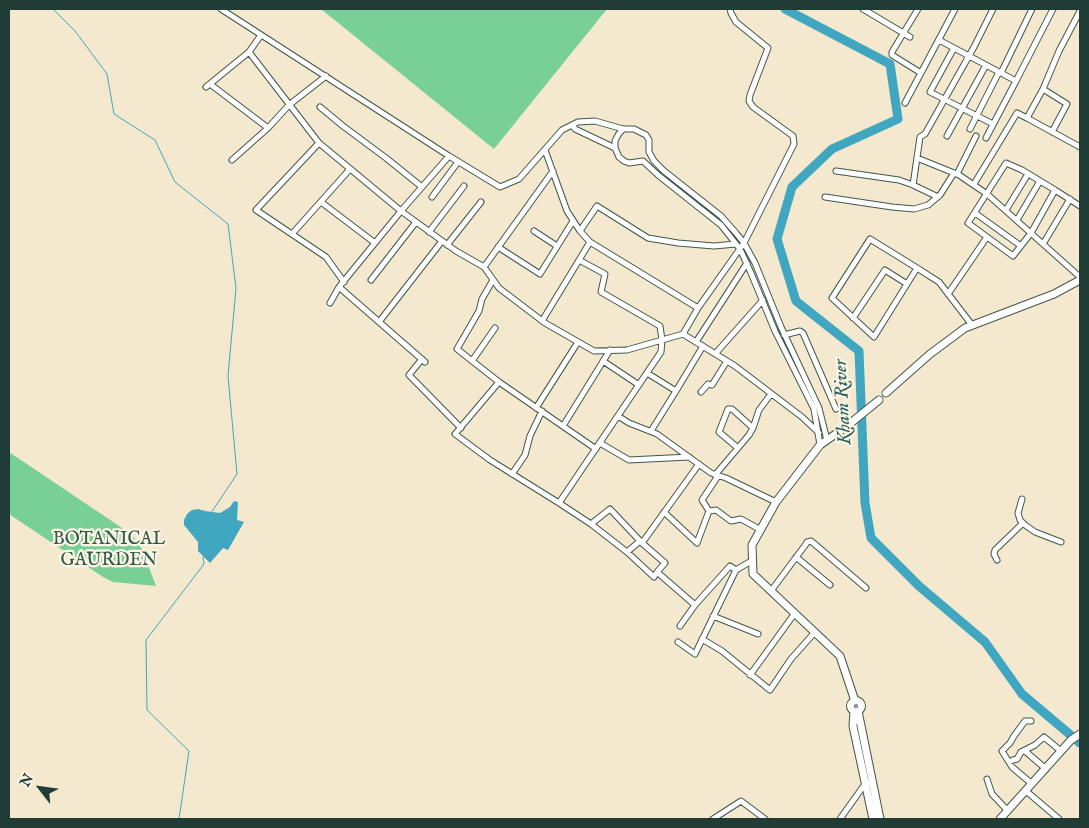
<!DOCTYPE html>
<style>
body{margin:0}
#map{position:relative;width:1089px;height:828px;overflow:hidden;background:#f4e8ce;font-family:"IM FELL English",serif}
canvas{display:block}
.frame{position:absolute;inset:0;border:10px solid #1f3d34;pointer-events:none}
.north{position:absolute;left:15px;top:763px;width:50px;height:50px;-webkit-text-stroke:4px #fcf5e5;paint-order:stroke;rotate:300deg;font-size:14px;font-weight:700;line-height:20px;text-align:center;color:#1f3d34}
.north::after{content:'';display:block;margin:auto;width:18px;height:22px;background:#1f3d34;clip-path:polygon(50% 0,100% 100%,50% 72%,0 100%)}
</style>
<div id="map">
<canvas width="1089" height="828"></canvas>
<div class="frame"></div>
<div class="north">N</div>
</div>
<script>
const ctx = document.querySelector('canvas').getContext('2d');
ctx.lineJoin = 'round';
function paint(path, color) { ctx.fillStyle = color; ctx.fill(path, 'evenodd'); }
const poly = rows => new Path2D(rows.map(r => 'M' + r).join(''));
function strokePath(path, color, width, dash) { ctx.strokeStyle = color; ctx.lineWidth = width; ctx.lineCap = dash ? 'butt' : 'round'; ctx.setLineDash(dash || []); ctx.stroke(path); }
function write(font, color, halo, rows, align = 'center') {
  ctx.font = font + ' "IM FELL English",serif'; ctx.lineWidth = 4.5; ctx.setLineDash([]); ctx.textBaseline = 'middle'; ctx.strokeStyle = halo; ctx.fillStyle = color; for (const [text, x, y, turn = 0] of rows) {
    ctx.save(); ctx.translate(x, y); ctx.rotate((+turn || 0) * Math.PI / 180); ctx.textAlign = isNaN(turn) ? turn : align; if (halo) ctx.strokeText(text, 0, 0); ctx.fillText(text, 0, 0); ctx.restore();
  }
}
paint(poly([
 [321,9,607,9,494,149],
 [9,452,131,534,142,549,156,586,113,582,103,577,9,514]
]), '#78d096');
paint(poly([
 [234,501,238,502,237,520,244,522,228,550,223,548,210,563,198,551,198,542,184,525,184,520,187,514,192,510,198,509,205,511,220,513,230,507]
]), '#41a7c1');
strokePath(poly([
 [53,9,75,31,107,74,114,114,155,140,175,182,228,224,236,288,228,376,237,474,211,513],
 [179,819,189,751,147,710,146,640,204,564,203,557]
]), '#41a7c1', 1);
strokePath(poly([
 [785,9,890,64,898,119,832,149,792,187,777,239,796,301,859,351,865,503,871,538,919,586,985,642,1022,694,1080,743]
]), '#41a7c1', 9);
const street = poly([
 [221,9,449,156,500,187,519,179,562,130,578,122,595,121,623,129,634,129,646,135,649,140,649,152,654,161,664,171,721,216,736,233,744,243,755,263,781,327,819,408,827,440],
 [863,9,910,37],
 [918,9,892,52,892,55,921,73],
 [1080,11,1059,51,1043,89,1027,118,1080,147],
 [261,35,249,52,319,143,401,211,456,251,484,267,499,288,545,323,594,351,627,350,683,334,735,366,802,417,819,433],
 [939,40,1016,81,1053,9],
 [954,48,930,92,993,124],
 [1001,73,1032,9],
 [210,84,268,128],
 [206,87,249,52],
 [1043,89,1067,104,1052,132],
 [905,103,955,9],
 [320,107,343,126,386,158,422,187],
 [572,125,575,129,615,148],
 [623,129,618,135,615,141,615,148,619,157,624,161,629,163,643,161,658,175,721,225,740,249,751,273,775,331,814,409,820,445],
 [970,129,999,72],
 [947,136,986,65],
 [986,138,1016,81],
 [319,143,256,210,326,257,344,282],
 [545,150,567,211,580,231,590,242,698,308],
 [917,158,959,175,987,194,1080,277],
 [232,160,268,128,289,105,326,76],
 [836,171,899,180,913,185,938,197],
 [957,174,976,136],
 [974,184,1017,113,1027,118],
 [913,185,920,137,925,134,974,47,993,9],
 [1055,190,1031,233,1013,256,968,223,1006,163,1022,170,1055,190,1080,206],
 [432,197,458,162],
 [825,197,892,207,914,209,928,205,940,195,954,173],
 [321,202,375,243],
 [1006,210,1028,174],
 [975,213,1021,246],
 [1017,220,1040,181],
 [534,231,557,246],
 [580,231,597,206,648,238,678,243,714,246,736,244],
 [429,232,464,186],
 [292,234,350,169],
 [1043,244,1070,199],
 [447,245,481,202],
 [498,247,540,274,573,221],
 [484,267,553,171],
 [917,268,874,337,832,298,870,239,917,268,939,282,972,325],
 [371,280,416,222],
 [493,280,482,299,479,311,457,349,499,382,596,449],
 [339,287,425,362],
 [948,294,987,237],
 [330,303,339,287,401,211,449,156],
 [853,318,885,270,907,284],
 [542,321,590,242],
 [379,322,442,241],
 [683,334,698,308,744,243,794,144,793,136,753,107,749,101,750,95,768,48,736,22,731,13,730,9],
 [784,335,800,331,803,333,836,409],
 [696,342,747,263],
 [715,354,763,300],
 [422,359,409,375,461,428],
 [472,361,495,328],
 [603,361,639,385],
 [647,373,676,391,703,346],
 [499,382,455,434,490,460,559,503,591,524,627,552],
 [701,392,708,384,712,385,727,361],
 [536,408,578,342],
 [618,416,629,423,657,434,711,473,726,478,776,502],
 [563,426,610,350],
 [651,431,676,391],
 [600,443,629,460,689,457],
 [738,448,719,432,728,409,732,409,753,428],
 [512,474,525,455,530,436,542,411],
 [715,475,749,435,753,428,759,410,771,394],
 [718,476,702,500,709,511,716,510,731,521,741,519,761,530],
 [1022,499,1018,513,1020,520,1025,525,1035,532,1061,542],
 [559,503,661,352,662,340,660,326,601,292,605,274,579,260],
 [664,512,697,543,709,511],
 [591,524,610,509,642,543,665,563,657,572,695,605,730,566,736,570,753,560],
 [640,541,627,552,654,577,657,572],
 [642,543,699,464],
 [796,557,830,585],
 [997,560,994,554,995,550,1023,523],
 [771,591,806,544,807,542,811,541,866,588],
 [713,616,758,634],
 [680,626,695,605],
 [702,639,722,651,770,690,791,659,815,632],
 [678,642,695,654,736,570],
 [750,675,795,613],
 [1031,721,1025,721,1014,736,1010,743,1002,751,1012,767,1032,784],
 [1025,751,1046,769],
 [1009,762,1013,760,1017,759,1021,752,1035,745,1044,737,1061,751],
 [987,779,992,794,1008,811],
 [1026,791,1059,819],
 [713,819,741,801,765,819],
 [840,819,865,784,872,782]
]);
const secondary = poly([
 [886,393,930,354,965,328,1054,294,1080,280],
 '850.5 706a5.5 5.5 0 1 1 11 0a5.5 5.5 0 1 1-11 0Z',
 [855,701,840,656,753,574,752,545,776,502,820,445,847,426,879,400],
 [858,711,880,819],
 [854,712,853,726,873,819],
 [1000,819,1071,740,1080,734]
]);
strokePath(street, '#3f574b', 7);
strokePath(secondary, '#3f574b', 9);
strokePath(street, '#fff', 5);
strokePath(secondary, '#fff', 7);
write('18px', '#315a48', '#fcf5e5', [
 ["BOTANICAL",109,540],
 ["GAURDEN",109,561]
]);
write('italic 19px', '#295d5e', '#fcf5e5', [
 ["Kham River",844,402,-93]
]);
</script>
